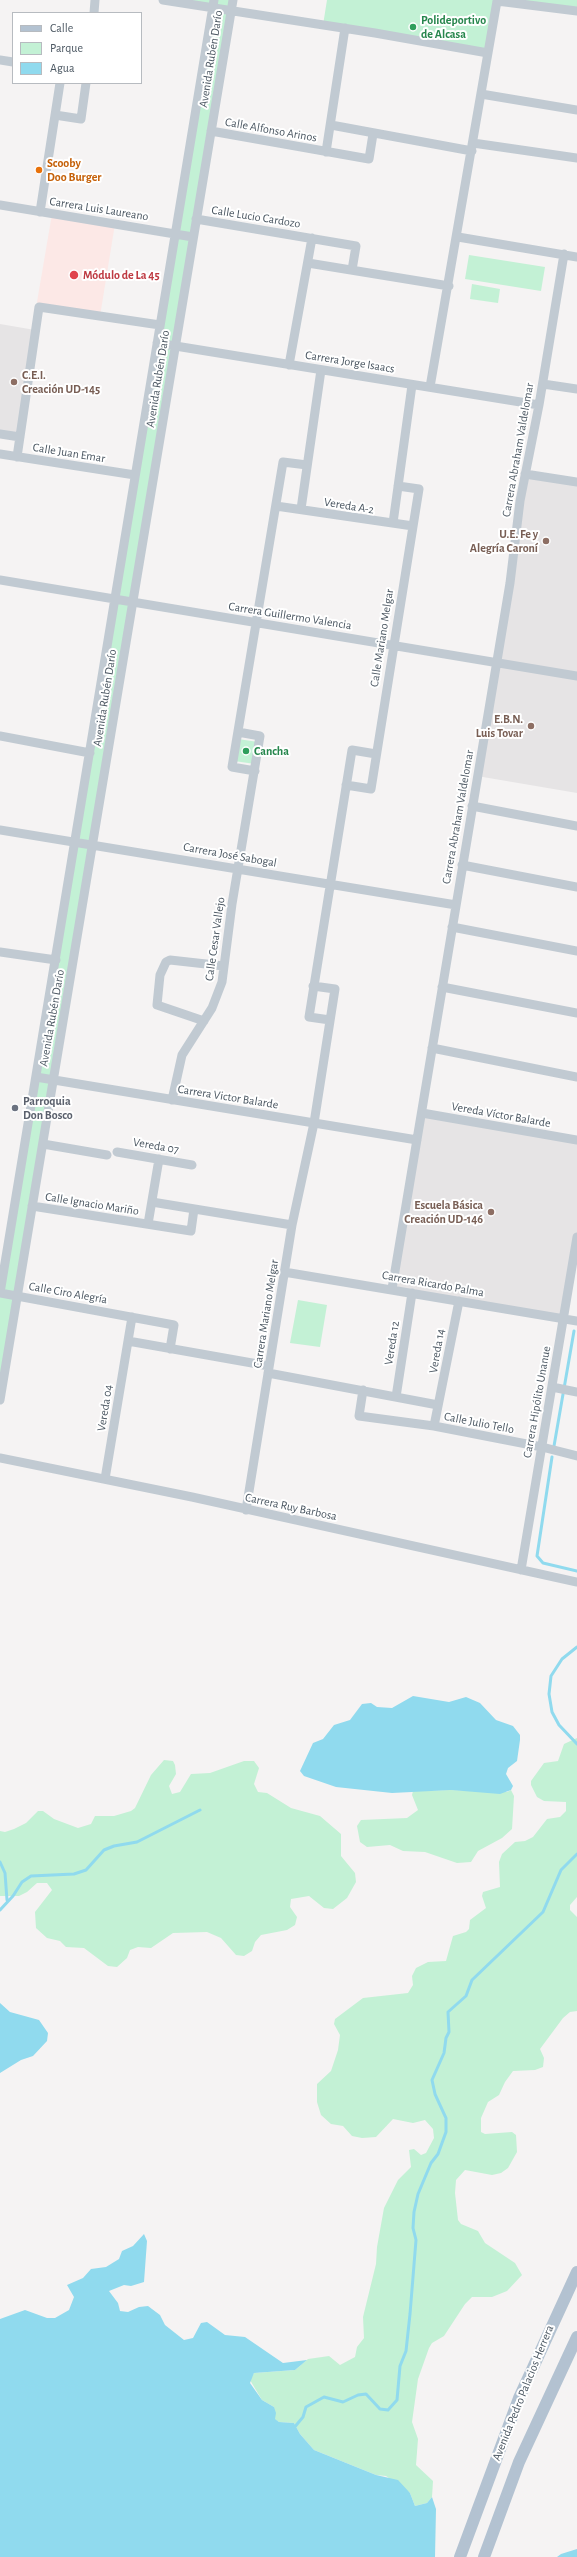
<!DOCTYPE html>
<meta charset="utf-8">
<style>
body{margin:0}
#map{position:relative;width:577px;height:2557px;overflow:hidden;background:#f5f3f3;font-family:"Alegreya Sans",sans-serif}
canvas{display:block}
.legend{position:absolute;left:12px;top:12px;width:130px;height:72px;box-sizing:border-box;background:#fff;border:1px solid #b7bbc0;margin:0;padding:5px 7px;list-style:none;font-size:12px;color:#4a5661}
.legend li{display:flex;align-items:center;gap:8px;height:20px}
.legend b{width:20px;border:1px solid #b7bbc0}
</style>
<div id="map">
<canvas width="577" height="2557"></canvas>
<ul class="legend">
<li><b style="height:5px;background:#b3c2d1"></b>Calle</li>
<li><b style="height:11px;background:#c3f1d5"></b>Parque</li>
<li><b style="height:11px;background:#90daee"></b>Agua</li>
</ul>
</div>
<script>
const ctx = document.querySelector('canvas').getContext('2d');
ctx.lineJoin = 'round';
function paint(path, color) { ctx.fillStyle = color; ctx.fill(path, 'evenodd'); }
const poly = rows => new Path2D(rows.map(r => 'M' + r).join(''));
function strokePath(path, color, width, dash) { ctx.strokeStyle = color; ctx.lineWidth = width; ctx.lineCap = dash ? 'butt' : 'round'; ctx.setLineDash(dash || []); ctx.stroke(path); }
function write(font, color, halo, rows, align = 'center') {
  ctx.font = font + ' "Alegreya Sans",sans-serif'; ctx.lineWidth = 4; ctx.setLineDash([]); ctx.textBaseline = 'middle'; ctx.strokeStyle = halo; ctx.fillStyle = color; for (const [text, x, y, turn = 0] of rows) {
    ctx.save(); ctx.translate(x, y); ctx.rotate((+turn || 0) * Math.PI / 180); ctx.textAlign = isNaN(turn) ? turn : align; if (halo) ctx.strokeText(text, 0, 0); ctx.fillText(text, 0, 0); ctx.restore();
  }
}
paint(poly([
 [0,324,35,330,20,437,0,434],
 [528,475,577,482,577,793,477,776],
 [422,1113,577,1140,577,1237,563,1319,392,1289]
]), '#e6e4e5');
paint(poly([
 [52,214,115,224,100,316,39,307,37,302]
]), '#fce8e6');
paint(poly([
 [163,0,233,0,0,1400,0,1293,213,8],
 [327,0,577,0,577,11,497,1,488,53,323,25],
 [469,255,545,267,541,291,465,279],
 [472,284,500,289,498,303,470,299],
 [238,739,258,742,255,764,234,761],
 [298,1300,327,1305,320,1347,290,1343],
 [577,1738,577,1897,570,1905,570,1910,577,1917,577,2011,570,2012,563,2018,540,2049,544,2058,543,2067,535,2070,513,2071,505,2082,499,2095,488,2102,481,2118,481,2132,485,2134,512,2132,516,2135,517,2152,508,2168,501,2173,492,2175,465,2170,456,2180,455,2193,458,2220,461,2224,478,2231,485,2243,515,2263,522,2275,507,2291,492,2297,472,2297,465,2304,444,2336,432,2343,429,2348,418,2379,412,2422,418,2439,416,2465,433,2481,432,2497,427,2503,415,2506,410,2493,386,2476,376,2475,314,2450,300,2434,294,2423,279,2422,274,2419,274,2407,262,2400,250,2380,254,2373,295,2370,308,2359,329,2356,340,2365,355,2357,357,2347,364,2338,363,2317,376,2264,377,2247,384,2208,398,2180,411,2167,409,2150,414,2149,421,2155,426,2153,434,2138,433,2129,425,2120,413,2123,393,2119,376,2137,362,2138,352,2136,343,2126,331,2124,321,2115,317,2102,317,2084,331,2071,338,2050,340,2035,334,2024,335,2019,363,1998,408,1993,413,1985,412,1976,416,1968,428,1962,446,1961,453,1936,466,1932,469,1929,470,1920,486,1908,482,1896,483,1892,500,1887,499,1862,502,1854,515,1842,525,1841,533,1837,547,1819,560,1817,566,1811,566,1802,544,1801,537,1797,531,1785,531,1781,544,1763,558,1761,564,1744],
 [164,1760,173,1761,175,1765,176,1774,169,1786,172,1794,180,1792,191,1774,210,1773,244,1761,254,1761,259,1768,254,1784,258,1792,267,1793,291,1808,320,1816,341,1834,341,1856,355,1873,356,1882,347,1898,333,1909,324,1908,309,1896,291,1899,290,1907,297,1917,295,1925,287,1930,261,1935,255,1942,252,1951,244,1956,236,1955,221,1938,207,1932,173,1933,151,1948,138,1947,130,1950,127,1958,117,1967,108,1966,84,1948,66,1947,60,1941,47,1938,36,1928,35,1912,52,1890,47,1883,37,1883,27,1892,19,1896,0,1896,0,1831,5,1832,14,1829,26,1823,38,1811,43,1811,54,1819,78,1828,91,1824,95,1816,114,1816,131,1811,135,1808,151,1775],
 [451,1790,507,1792,511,1790,514,1796,512,1829,502,1838,478,1851,471,1862,457,1863,425,1852,403,1851,390,1845,367,1847,360,1842,357,1826,361,1820,407,1818,418,1810,412,1795,413,1791]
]), '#c3f1d5');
paint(poly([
 [413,1696,449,1702,466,1697,480,1703,496,1720,513,1726,520,1735,520,1740,517,1761,508,1768,506,1774,513,1786,511,1790,500,1794,451,1790,392,1793,336,1787,304,1776,300,1771,313,1743,323,1739,334,1725,350,1720,362,1704,371,1703,377,1707,392,1708],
 [0,2003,10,2012,39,2020,48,2033,47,2041,33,2056,21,2060,0,2073],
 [144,2234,147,2241,144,2282,131,2286,124,2285,109,2291,118,2303,120,2311,128,2312,139,2307,148,2306,160,2315,165,2325,184,2340,193,2338,201,2323,207,2322,225,2335,245,2337,283,2363,307,2360,295,2370,254,2373,250,2383,262,2400,274,2407,276,2413,275,2419,279,2422,294,2423,300,2434,314,2450,376,2475,398,2480,410,2493,415,2506,427,2503,432,2497,436,2509,435,2557,0,2557,0,2319,25,2310,47,2318,55,2318,69,2310,74,2297,67,2285,83,2278,91,2269,106,2267,119,2259,122,2251,133,2246],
 [577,2549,577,2557,557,2557,561,2554]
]), '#90daee');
strokePath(poly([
 [554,1446,574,1331],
 [552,1457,537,1556,543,1563,577,1571],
 [577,1647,562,1659,551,1676,549,1694,552,1712,559,1725,577,1744],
 [0,1862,5,1873,7,1900],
 [0,1910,13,1896,22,1882,31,1876,74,1874,86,1870,104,1850,114,1846,137,1842,200,1810],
 [293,2429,303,2417,306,2407,324,2397,343,2402,358,2395,366,2394,380,2409,388,2410,397,2400,400,2366,406,2351,410,2314,416,2240,413,2228,414,2212,418,2194,431,2163,438,2154,446,2132,446,2118,435,2094,432,2080,444,2053,446,2038,449,2032,448,2012,466,1996,472,1980,543,1912,561,1870,577,1854]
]), '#90daee', 3);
strokePath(poly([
 [163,0,375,33,488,53],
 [94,13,95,0],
 [0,60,13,62],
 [481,94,577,110],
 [55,115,81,119,86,83],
 [331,125,472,151],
 [211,131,369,159,373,134],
 [473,143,577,158],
 [326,152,345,28],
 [0,205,193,237],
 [40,212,60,83],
 [196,219,356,246,352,270],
 [458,237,577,257],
 [308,263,449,286],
 [157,343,539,405],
 [289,365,312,238],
 [543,384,577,389],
 [430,387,497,1,577,11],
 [0,434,20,437],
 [0,454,135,475],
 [17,457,39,307,160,325],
 [525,474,577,482],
 [276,506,413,526],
 [301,509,321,370],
 [393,523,412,385],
 [0,580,577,676],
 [0,736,90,753],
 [255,771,232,767,283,462,307,465],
 [346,785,371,789,419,489,398,486],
 [472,806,577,826],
 [0,830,456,905],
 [462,865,577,887],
 [452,927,577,951],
 [0,952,56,960],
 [442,987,577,1013],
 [330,1020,309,1017,352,750,376,754],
 [204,1021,157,1005,160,975,166,962,170,960,224,966],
 [432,1048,577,1077],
 [36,1077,417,1140],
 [172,1100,182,1055,212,1008,222,982,232,904,260,736,238,732],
 [422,1113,577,1140],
 [43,1144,107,1155],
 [117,1152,192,1165],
 [152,1202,292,1225],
 [32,1206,191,1231,194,1209],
 [148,1224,159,1159],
 [284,1272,577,1321],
 [392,1289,510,583,520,501,539,405,564,254],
 [0,1293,214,0],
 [0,1293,174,1325,170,1349],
 [128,1341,269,1366],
 [268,1373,438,1405],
 [552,1387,577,1392],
 [363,1390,359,1416,434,1426,542,1447,577,1456],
 [396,1397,412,1293],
 [0,1400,233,0],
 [434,1426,459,1301],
 [0,1458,192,1497,577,1582],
 [105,1479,132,1317],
 [246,1510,292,1225,314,1123,335,989,313,986],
 [521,1570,577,1237]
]), '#c1cad2', 9);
strokePath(poly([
 [460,2557,519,2398,577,2272],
 [484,2557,519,2462,577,2337]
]), '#b3c2d1', 12);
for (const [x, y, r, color] of [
 [413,27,4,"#2e9e5b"],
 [39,170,4,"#e8710a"],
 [74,275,5,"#e0444e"],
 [14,382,4,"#8d6e63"],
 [546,541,4,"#8d6e63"],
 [531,726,4,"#8d6e63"],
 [246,751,4,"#2e9e5b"],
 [15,1108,4,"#6b7280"],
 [491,1212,4,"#8d6e63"]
]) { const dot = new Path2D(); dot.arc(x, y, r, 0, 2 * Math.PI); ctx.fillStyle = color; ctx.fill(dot); strokePath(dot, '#fff', 1.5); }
write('bold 12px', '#27864d', '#fff', [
 ["Polideportivo",421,20],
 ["de Alcasa",421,34],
 ["Cancha",254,751]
], 'left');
write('12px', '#4a5661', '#fff', [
 ["Avenida Rubén Darío",211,59,-81],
 ["Calle Alfonso Arinos",271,130,10],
 ["Carrera Luis Laureano",99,209,9],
 ["Calle Lucio Cardozo",256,217,9],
 ["Carrera Jorge Isaacs",350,362,9],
 ["Avenida Rubén Darío",158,379,-81],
 ["Carrera Abraham Valdelomar",518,450,-80],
 ["Calle Juan Emar",69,453,9],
 ["Vereda A-2",349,506,9],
 ["Carrera Guillermo Valencia",290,616,9],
 ["Calle Mariano Melgar",382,638,-81],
 ["Avenida Rubén Darío",105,698,-81],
 ["Carrera Abraham Valdelomar",458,817,-80],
 ["Carrera José Sabogal",230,855,10],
 ["Calle Cesar Vallejo",215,939,-82],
 ["Avenida Rubén Darío",52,1018,-80],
 ["Carrera Victor Balarde",228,1097,9],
 ["Vereda Víctor Balarde",501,1115,10],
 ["Vereda 07",156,1146,10],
 ["Calle Ignacio Mariño",92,1204,9],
 ["Carrera Ricardo Palma",433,1284,10],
 ["Calle Ciro Alegría",68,1293,10],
 ["Carrera Mariano Melgar",266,1314,-81],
 ["Vereda 12",392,1343,-81],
 ["Vereda 14",437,1351,-80],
 ["Carrera Hipólito Unanue",537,1402,-80],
 ["Vereda 04",105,1408,-81],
 ["Calle Julio Tello",479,1423,11],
 ["Carrera Ruy Barbosa",291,1507,12],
 ["Avenida Pedro Palacios Herrera",523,2393,-68]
]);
write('bold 12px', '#c56008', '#fff', [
 ["Scooby",47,163],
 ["Doo Burger",47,177]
], 'left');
write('bold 12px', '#be3a42', '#fff', [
 ["Módulo de La 45",83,275]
], 'left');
write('bold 12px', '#785e54', '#fff', [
 ["C.E.I.",22,375,"left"],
 ["Creación UD-145",22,389,"left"],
 ["U.E. Fe y",538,534],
 ["Alegría Caroní",538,548],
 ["E.B.N.",523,719],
 ["Luis Tovar",523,733],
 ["Escuela Básica",483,1205],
 ["Creación UD-146",483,1219]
], 'right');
write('bold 12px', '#5b616d', '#fff', [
 ["Parroquia",23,1101],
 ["Don Bosco",23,1115]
], 'left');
</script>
